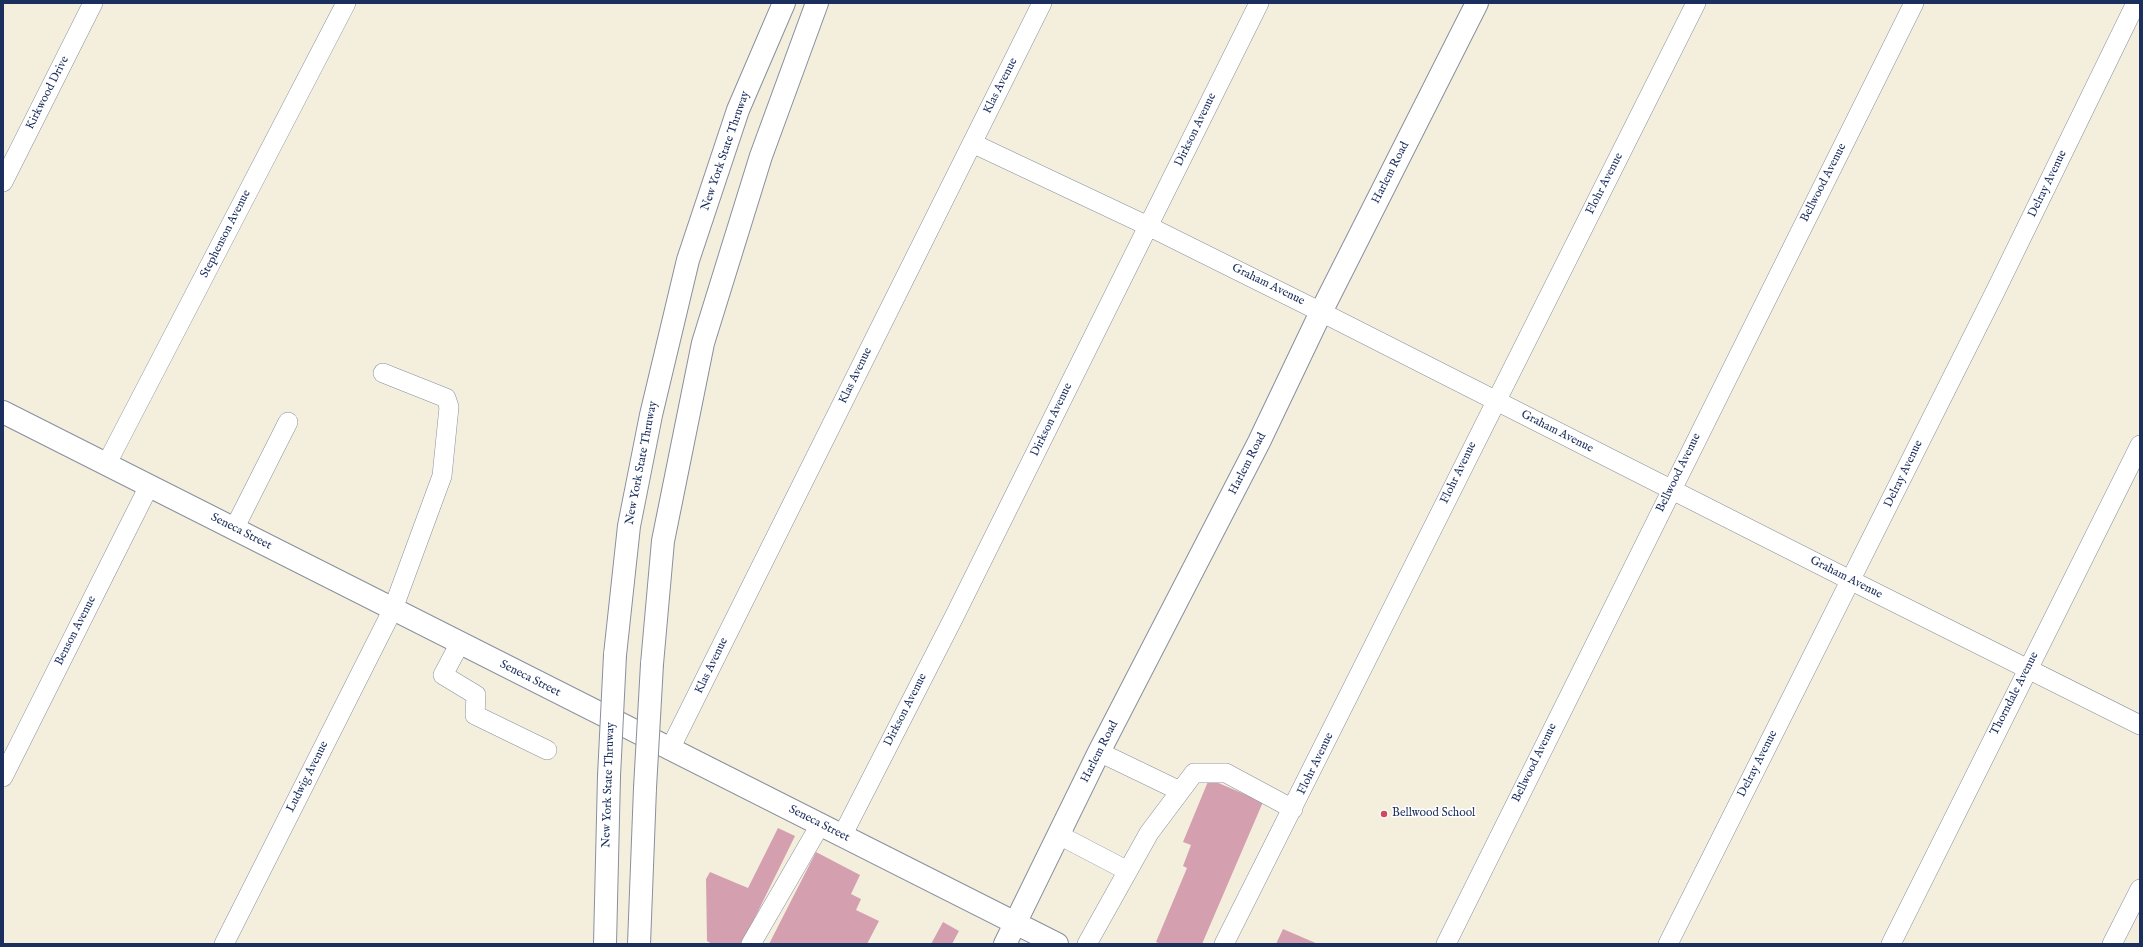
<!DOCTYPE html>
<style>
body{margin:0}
#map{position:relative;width:2143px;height:947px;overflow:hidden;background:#f4efdd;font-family:"IM FELL English",serif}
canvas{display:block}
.frame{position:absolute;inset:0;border:4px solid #1b2f5e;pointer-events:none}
</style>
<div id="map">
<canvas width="2143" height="947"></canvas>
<div class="frame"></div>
</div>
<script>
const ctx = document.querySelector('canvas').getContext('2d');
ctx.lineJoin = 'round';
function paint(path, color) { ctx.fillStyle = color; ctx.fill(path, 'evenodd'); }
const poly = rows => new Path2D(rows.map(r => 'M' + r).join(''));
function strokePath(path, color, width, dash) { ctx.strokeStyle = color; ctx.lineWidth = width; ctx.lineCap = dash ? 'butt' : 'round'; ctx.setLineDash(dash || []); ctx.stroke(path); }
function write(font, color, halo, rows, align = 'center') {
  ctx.font = font + ' "IM FELL English",serif'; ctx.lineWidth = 3; ctx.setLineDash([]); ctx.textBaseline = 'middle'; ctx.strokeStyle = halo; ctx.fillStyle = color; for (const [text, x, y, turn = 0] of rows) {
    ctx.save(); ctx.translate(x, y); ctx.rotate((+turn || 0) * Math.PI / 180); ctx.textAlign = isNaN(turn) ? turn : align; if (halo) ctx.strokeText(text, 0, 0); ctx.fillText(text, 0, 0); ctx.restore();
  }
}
paint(poly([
 [1209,779,1263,802,1202,944,1161,944,1156,942,1187,868,1183,866,1191,845,1183,842],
 [778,828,795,836,742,944,712,944,707,941,706,879,710,872,748,888],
 [816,852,860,875,851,894,861,899,856,910,879,921,867,944,769,944],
 [943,922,959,931,952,944,931,944],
 [1283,929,1318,944,1276,944]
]), '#d4a0af');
const minor = poly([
 [972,143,1148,226,1321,312,1850,580,2140,725],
 [3,182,93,3],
 [106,465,346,3],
 [234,529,288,422],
 [460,643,443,675,476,695,475,715,547,750],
 [670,749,1042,3],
 [1099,752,1180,791],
 [3,777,149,486],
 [1059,835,1128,871],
 [842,836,954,617,1259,3],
 [224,944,393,609,442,476,449,407,446,398,383,373],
 [751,944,820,825],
 [1087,944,1149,833,1194,773,1226,773,1293,809],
 [1224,944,1696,3],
 [1446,944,1914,3],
 [1668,944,1995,292,2136,3],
 [1891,944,2140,445],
 [2112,944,2140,889]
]);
const major = poly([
 [3,412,1057,944],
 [1005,944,1099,752,1259,442,1321,312,1477,3]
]);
const highway = poly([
 [615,655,629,526,651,415,688,260,738,110,784,3],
 [652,664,663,541,703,343,761,156,817,3],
 [605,944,609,776],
 [639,944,645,788]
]);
strokePath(minor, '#888f9e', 20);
strokePath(major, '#888f9e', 24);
strokePath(highway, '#888f9e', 24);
strokePath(minor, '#fff', 19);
strokePath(major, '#fff', 22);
strokePath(highway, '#fff', 22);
const highwayBridge = poly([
 [609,776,615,655],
 [645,788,652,664]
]);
strokePath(highwayBridge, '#888f9e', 24, []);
strokePath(highwayBridge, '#fff', 22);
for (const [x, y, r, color] of [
 [1384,814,4,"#d1495b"]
]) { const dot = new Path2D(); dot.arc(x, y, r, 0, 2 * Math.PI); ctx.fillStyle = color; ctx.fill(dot); strokePath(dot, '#fff', 1.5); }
write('12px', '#1b2f5e', '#fff', [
 ["Klas Avenue",1001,86,-63],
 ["Kirkwood Drive",48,93,-63],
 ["Dirkson Avenue",1196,130,-64],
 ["New York State Thruway",726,151,-71],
 ["Harlem Road",1391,173,-63],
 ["Bellwood Avenue",1824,183,-63],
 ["Flohr Avenue",1605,184,-63],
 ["Delray Avenue",2048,184,-64],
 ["Stephenson Avenue",226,234,-63],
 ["Graham Avenue",1268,285,26],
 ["Klas Avenue",856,376,-64],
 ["Dirkson Avenue",1052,420,-64],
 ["Graham Avenue",1557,432,27],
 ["New York State Thruway",642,463,-79],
 ["Harlem Road",1248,464,-63],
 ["Flohr Avenue",1459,473,-64],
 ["Bellwood Avenue",1679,473,-64],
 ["Delray Avenue",1904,474,-64],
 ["Seneca Street",241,532,27],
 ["Graham Avenue",1846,578,27],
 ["Benson Avenue",76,631,-63],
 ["Klas Avenue",712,666,-64],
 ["Seneca Street",530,679,27],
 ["Thorndale Avenue",2015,694,-63],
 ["Dirkson Avenue",906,710,-63],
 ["Harlem Road",1100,752,-63],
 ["Bellwood Avenue",1535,763,-64],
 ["Flohr Avenue",1316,764,-64],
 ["Delray Avenue",1758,764,-63],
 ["Ludwig Avenue",308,777,-63],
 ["New York State Thruway",609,785,-88],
 ["Seneca Street",819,824,27]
]);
write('12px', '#1b2f5e', '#fff', [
 ["Bellwood School",1392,814]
], 'left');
</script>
